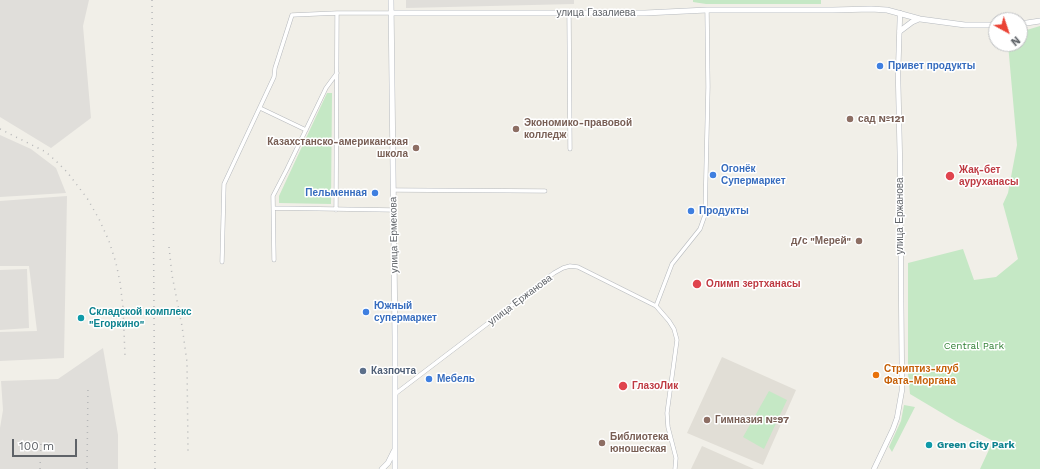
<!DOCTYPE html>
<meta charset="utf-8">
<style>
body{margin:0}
#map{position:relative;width:1040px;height:469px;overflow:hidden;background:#f1efe8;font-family:"Work Sans",sans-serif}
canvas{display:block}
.north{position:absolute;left:988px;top:12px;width:40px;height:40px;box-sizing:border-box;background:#fff;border:1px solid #bfc1c3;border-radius:50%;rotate:140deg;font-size:11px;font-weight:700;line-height:16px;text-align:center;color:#5f6368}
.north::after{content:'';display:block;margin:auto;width:14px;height:18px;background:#ea4335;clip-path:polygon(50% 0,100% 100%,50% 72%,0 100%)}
.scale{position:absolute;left:12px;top:439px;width:65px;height:18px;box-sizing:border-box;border:2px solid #5f6368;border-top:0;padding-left:5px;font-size:12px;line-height:14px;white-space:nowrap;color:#5f6368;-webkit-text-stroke:3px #fff;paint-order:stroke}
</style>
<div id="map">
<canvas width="1040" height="469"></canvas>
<div class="north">N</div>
<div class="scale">100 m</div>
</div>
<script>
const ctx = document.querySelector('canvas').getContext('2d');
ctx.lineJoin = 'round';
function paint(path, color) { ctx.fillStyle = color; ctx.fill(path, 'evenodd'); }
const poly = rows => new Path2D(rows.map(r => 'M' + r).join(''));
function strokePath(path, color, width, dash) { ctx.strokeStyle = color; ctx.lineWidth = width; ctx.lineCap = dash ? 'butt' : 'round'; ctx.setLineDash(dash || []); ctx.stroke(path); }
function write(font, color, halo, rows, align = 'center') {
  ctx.font = font + ' "Work Sans",sans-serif'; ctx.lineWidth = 3; ctx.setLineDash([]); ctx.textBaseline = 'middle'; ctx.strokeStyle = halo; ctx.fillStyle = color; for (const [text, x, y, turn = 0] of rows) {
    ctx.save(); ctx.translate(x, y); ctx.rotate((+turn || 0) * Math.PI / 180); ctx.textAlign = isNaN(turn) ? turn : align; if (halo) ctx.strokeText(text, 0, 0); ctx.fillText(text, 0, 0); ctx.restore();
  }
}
paint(poly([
 [0,0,89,0,83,26,91,118,51,148,0,117],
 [406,0,574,0,574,4,406,8],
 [0,135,31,149,56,168,66,193,0,197],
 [67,196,64,358,0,361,0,332,37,331,29,266,0,266,0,201],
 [27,269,29,328,0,330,0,270],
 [103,348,118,435,118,469,0,469,0,428,3,410,1,381,58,379]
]), '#e0deda');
paint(poly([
 [722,357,796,390,763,465,687,433],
 [702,446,754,469,691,469]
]), '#e1ded6');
paint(poly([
 [693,0,821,0,821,4,706,4,693,2],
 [1040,26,1040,469,980,469,993,441,957,422,910,394,908,373,908,263,963,249,974,280,996,277,1018,259,1003,204,1008,193,1017,145,1008,44,1020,44,1020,32],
 [327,93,332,93,331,204,279,203,279,196],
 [769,391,787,400,764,449,743,437],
 [904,405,915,407,892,452,889,447,901,421]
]), '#c5e8c5');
const minor = poly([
 [569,13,570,149],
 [260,108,306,130],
 [393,190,545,191],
 [274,208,393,210],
 [336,210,337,13],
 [274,260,273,196,287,169,326,88,337,73],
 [222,262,224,184,274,77,275,68,292,15,337,13,391,13],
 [656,306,672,264,700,229,705,215,708,87,707,10],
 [395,394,554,273,563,268,570,266,578,267,656,306,669,321,674,329,677,340,667,413,668,427,676,458,675,469]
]);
const tertiary = poly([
 [874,469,893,429,897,418,902,390,900,164,898,74,900,13]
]);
const secondary = poly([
 [391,0,395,337,395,469],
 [391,13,645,13,707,10,833,10,871,9,887,10,920,19,965,25,996,25],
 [1020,24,1040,21],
 [900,31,912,22,919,19],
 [382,469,388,463,394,451]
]);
strokePath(minor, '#b5b8bc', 4.5);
strokePath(tertiary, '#b5b8bc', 5.5);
strokePath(secondary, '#b6babf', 6);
strokePath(minor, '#fff', 3.5);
strokePath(tertiary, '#fff', 4.5);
strokePath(secondary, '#fff', 5);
strokePath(poly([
 [152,0,155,469],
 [0,129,46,152,57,162,67,172,87,198,99,219,109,241,116,263,120,282,123,307,125,356],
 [169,247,172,275,182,326,187,362,188,451],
 [40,469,41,440],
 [87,469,88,386]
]), '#b6b7b8', 1.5, [1, 5]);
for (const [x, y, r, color] of [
 [880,66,4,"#3f7fe0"],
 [850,119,4,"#8d6e63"],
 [516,129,4,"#8d6e63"],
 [416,148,4,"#8d6e63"],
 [713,175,4,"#3f7fe0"],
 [950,176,5,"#e0444e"],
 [375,193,4,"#3f7fe0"],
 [691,211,4,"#3f7fe0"],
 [859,241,4,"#8d6e63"],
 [697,284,5,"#e0444e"],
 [366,312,4,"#3f7fe0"],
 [81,318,4,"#0f9aa8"],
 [363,371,4,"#5c6f8a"],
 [876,375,4,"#e8710a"],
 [429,379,4,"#3f7fe0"],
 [623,386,5,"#e0444e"],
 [707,420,4,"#8d6e63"],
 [602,443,4,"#8d6e63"],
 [929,445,4,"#0f9aa8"]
]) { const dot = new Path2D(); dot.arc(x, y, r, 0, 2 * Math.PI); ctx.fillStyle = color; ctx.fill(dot); strokePath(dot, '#fff', 1.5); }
write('10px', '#5f6368', '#fff', [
 ["улица Газалиева",596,13],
 ["улица Ержанова",900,216,-90],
 ["улица Ермекова",394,235,-91],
 ["улица Ержанова",520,300,-37]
]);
write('bold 10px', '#366cbe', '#fff', [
 ["Привет продукты",888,66],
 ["Огонёк",721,169],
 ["Супермаркет",721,181],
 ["Пельменная",367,193,"right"],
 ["Продукты",699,211],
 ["Южный",374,306],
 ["супермаркет",374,318],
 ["Мебель",437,379]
], 'left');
write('bold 10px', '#785e54', '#fff', [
 ["сад №121",858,119],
 ["Экономико-правовой",524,123],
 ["колледж",524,135],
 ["Казахстанско-американская",408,142,"right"],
 ["школа",408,154,"right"],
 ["д/с \"Мерей\"",851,241,"right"],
 ["Гимназия №97",715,420],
 ["Библиотека",610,437],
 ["юношеская",610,449]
], 'left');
write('bold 10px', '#be3a42', '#fff', [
 ["Жақ-бет",959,170],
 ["ауруханасы",959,182],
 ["Олимп зертханасы",706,284],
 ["ГлазоЛик",632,386]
], 'left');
write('bold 10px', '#0d838f', '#fff', [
 ["Складской комплекс",89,312],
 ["\"Егоркино\"",89,324],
 ["Green City Park",937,445]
], 'left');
write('10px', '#348238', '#fff', [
 ["Central Park",974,346]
]);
write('bold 10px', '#c56008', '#fff', [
 ["Стриптиз-клуб",884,369],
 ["Фата-Моргана",884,381]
], 'left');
write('bold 10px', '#4e5e75', '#fff', [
 ["Казпочта",371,371]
], 'left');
</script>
